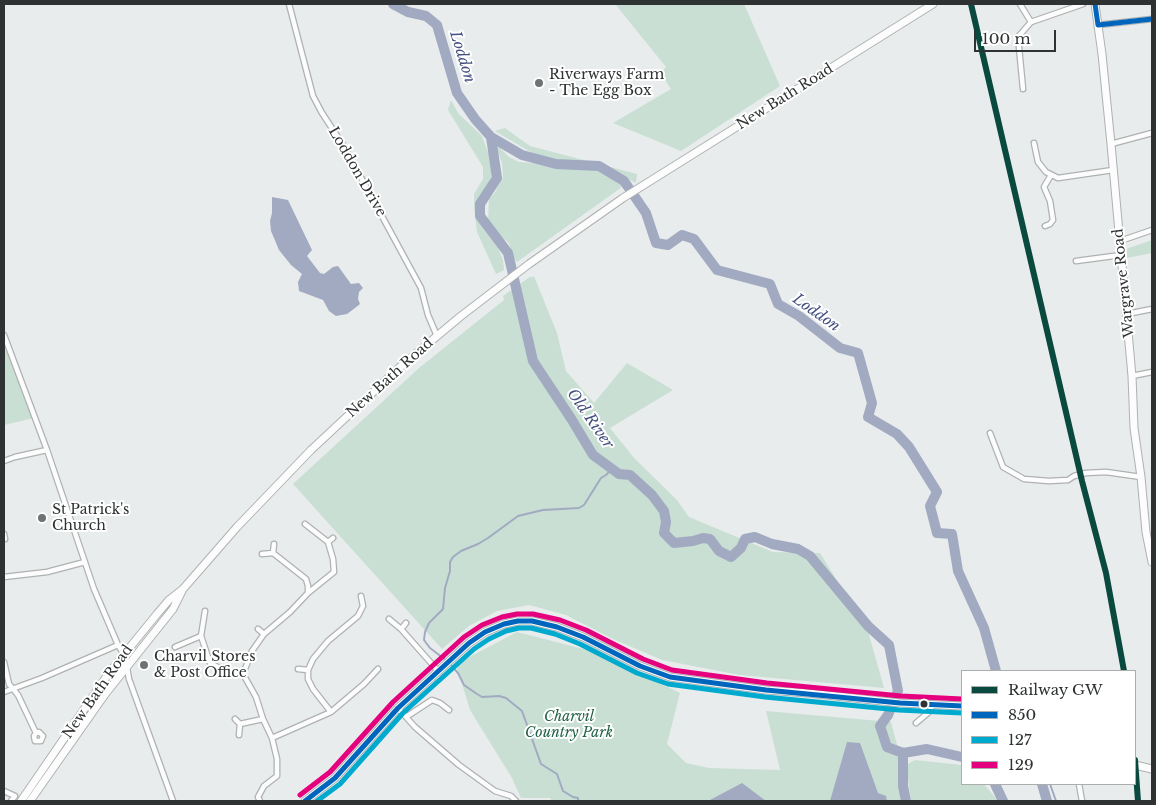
<!DOCTYPE html>
<style>
body{margin:0}
#map{position:relative;width:1156px;height:805px;overflow:hidden;background:#e8eced;font-family:"Libre Baskerville",serif}
canvas{display:block}
.frame{position:absolute;inset:0;border:5px solid #2f3232;pointer-events:none}
.legend{position:absolute;left:961px;top:670px;width:175px;height:115px;box-sizing:border-box;background:#fff;border:1px solid #acadad;margin:0;padding:6px 9px;list-style:none;font-size:15px;color:#2f3232}
.legend li{display:flex;align-items:center;gap:10px;height:25px}
.legend b{width:25px;border:1px solid #acadad}
.scale{position:absolute;left:974px;top:30px;width:82px;height:22px;box-sizing:border-box;border:2px solid #2f3232;border-top:0;padding-left:6px;font-size:15px;line-height:18px;white-space:nowrap;color:#2f3232;-webkit-text-stroke:4px #fff;paint-order:stroke}
</style>
<div id="map">
<canvas width="1156" height="805"></canvas>
<div class="frame"></div>
<ul class="legend">
<li><b style="height:6px;background:#0a493e"></b>Railway GW</li>
<li><b style="height:6px;background:#0065bd"></b>850</li>
<li><b style="height:6px;background:#00a9ce"></b>127</li>
<li><b style="height:6px;background:#e5007d"></b>129</li>
</ul>
<div class="scale">100 m</div>
</div>
<script>
const ctx = document.querySelector('canvas').getContext('2d');
ctx.lineJoin = 'round';
function paint(path, color) { ctx.fillStyle = color; ctx.fill(path, 'evenodd'); }
const poly = rows => new Path2D(rows.map(r => 'M' + r).join(''));
function strokePath(path, color, width, dash) { ctx.strokeStyle = color; ctx.lineWidth = width; ctx.lineCap = dash ? 'butt' : 'round'; ctx.setLineDash(dash || []); ctx.stroke(path); }
function write(font, color, halo, rows, align = 'center') {
  ctx.font = font + ' "Libre Baskerville",serif'; ctx.lineWidth = 4; ctx.setLineDash([]); ctx.textBaseline = 'middle'; ctx.strokeStyle = halo; ctx.fillStyle = color; for (const [text, x, y, turn = 0] of rows) {
    ctx.save(); ctx.translate(x, y); ctx.rotate((+turn || 0) * Math.PI / 180); ctx.textAlign = isNaN(turn) ? turn : align; if (halo) ctx.strokeText(text, 0, 0); ctx.fillText(text, 0, 0); ctx.restore();
  }
}
paint(poly([
 [615,4,744,4,780,86,681,151,613,123,671,89,660,73,666,67],
 [451,100,458,113,482,136,492,163,492,175,478,204,478,217,481,226,498,248,503,260,504,270,496,274,477,232,474,207,474,194,483,179,483,167,448,110],
 [505,128,530,146,637,174,636,183,595,163,561,162,532,153,495,131],
 [498,146,509,157,519,162,597,168,622,183,622,187,517,262,513,257,509,243,490,228,488,222,489,199,494,194,503,177,502,163,497,149],
 [1152,240,1152,253,1127,258,1126,249],
 [531,276,531,278,534,276,557,333,566,371,594,403,627,363,673,390,610,428,635,459,676,499,689,517,773,552,820,553,868,631,884,688,740,675,662,660,613,639,566,615,529,605,497,611,469,626,442,649,293,484,419,368,504,300,503,296],
 [4,349,8,352,34,418,4,425],
 [517,632,591,651,680,693,667,744,686,763,709,768,780,770,766,711,891,722,900,756,898,784,902,801,552,801,550,798,521,798,512,778,470,710,456,664],
 [915,760,962,765,962,784,984,784,998,801,911,801,906,765]
]), '#c9dfd4');
paint(poly([
 [272,197,288,200,312,250,307,256,320,273,324,274,333,267,338,266,351,284,359,283,363,288,359,292,358,299,360,304,355,308,347,314,336,316,329,311,323,300,299,291,298,282,302,274,291,265,279,250,271,231,270,221,272,213],
 [847,742,860,743,878,793,886,796,887,801,830,801],
 [742,783,766,801,708,801]
]), '#a2aac1');
strokePath(poly([
 [447,661,430,648,424,640,425,632,429,623,443,609,445,588,450,571,450,562,453,557,461,551,478,544,488,538,518,516,543,510,579,508,584,505,601,478,606,475,612,469],
 [450,664,458,673,464,685,477,694,482,697,499,696,506,698,522,711,541,764,557,774,563,791,573,797,578,798,578,801],
 [1050,784,1056,801]
]), '#a2aac1', 2);
strokePath(poly([
 [393,4,408,12,426,16,437,25,457,93,475,119,491,137,522,155,556,164,599,166,624,181,646,213,656,243,668,245,682,235,694,239,717,270,770,284,778,304,799,316,840,348,858,353,872,403,868,417,897,434,909,447,937,492,930,506,937,533,952,534,958,571,984,628,996,671],
 [491,137,497,178,480,204,480,216,508,253,533,361,572,420,593,455,619,474,630,475,652,495,664,511,666,522,664,533,674,543,693,541,703,538,710,539,719,551,731,557,741,548,745,539,755,537,772,544,798,549,810,556,868,626,889,645,898,691,888,715,880,726,887,747,903,753,927,749,962,757],
 [903,753,903,786,906,801],
 [995,784,1003,801],
 [1042,784,1047,801]
]), '#a2aac1', 10);
const street = poly([
 [289,4,313,96,322,113,345,148,421,288,428,315,437,336],
 [1020,4,1031,22],
 [1098,25,1152,19],
 [1023,89,1018,37,1031,22,1083,4],
 [1034,143,1038,162,1046,172,1058,178,1113,170],
 [1111,144,1152,133],
 [1045,226,1050,224,1053,220,1050,201,1044,187,1051,175],
 [1120,241,1152,230],
 [1076,261,1121,255],
 [1127,314,1152,309],
 [4,335,47,450,94,589,118,645,125,656,129,679,173,801],
 [1132,376,1152,372],
 [990,433,1003,467,1024,479,1049,481,1068,480,1074,476,1086,473,1106,472,1141,477],
 [4,461,15,457,47,450],
 [305,524,328,542],
 [4,534,5,539],
 [274,544,273,553,306,579,308,586,308,593,334,572,333,559,328,542,333,538],
 [262,554,273,553],
 [4,577,47,572,85,562],
 [205,611,201,636,210,663,227,672,243,674,256,697,263,719,272,738,277,759,277,776,264,786,258,797,260,801],
 [389,619,401,629,439,672],
 [258,629,264,634],
 [401,629,406,623],
 [175,647,201,636],
 [4,662,9,684,18,695,36,733,39,732,43,736,41,741,35,741,34,736,36,733],
 [298,669,308,670],
 [117,674,122,665,123,658],
 [243,674,252,651,264,634,290,612,308,593],
 [4,692,42,678,118,645],
 [398,708,415,727,459,765,495,791,511,796,516,801],
 [331,712,313,689,308,679,308,670,313,659,328,641,358,616,363,606,361,596],
 [406,717,432,700,440,703,449,710],
 [235,719,240,724,263,719],
 [916,723,929,712,933,704],
 [239,735,240,724],
 [272,738,331,712,364,684,378,669],
 [1079,784,1082,801],
 [4,791,15,796,11,801]
]);
const primary = poly([
 [1095,4,1102,54,1111,144,1132,376,1134,428,1141,477,1146,532,1152,562],
 [1135,765,1152,769],
 [21,801,109,673,157,614,169,600,183,589,237,527,311,450,400,367,461,316,529,264,623,198,933,4],
 [30,801,106,693,173,609,183,589],
 [305,801,335,778,398,708,469,643,485,632,504,624,518,621,532,621,557,627,583,637,640,666,670,677,766,690,808,693,900,703,962,706]
]);
strokePath(street, '#afb2b2', 7);
strokePath(primary, '#afb2b2', 9);
strokePath(street, '#fcfcfc', 4.5);
strokePath(primary, '#fcfcfc', 7);
strokePath(poly([
 [1095,4,1098,25,1152,19],
 [305,801,335,778,398,708,469,643,485,632,504,624,518,621,532,621,557,627,583,637,640,666,670,677,766,690,900,703,962,706]
]), '#0065bd', 5);
strokePath(poly([
 [317,801,340,784,403,713,474,649,489,639,506,631,519,628,531,628,555,634,580,644,637,673,668,684,765,697,899,710,962,713]
]), '#00a9ce', 5);
strokePath(poly([
 [300,795,330,772,393,702,464,637,482,625,502,617,517,614,533,614,560,620,586,630,643,659,672,670,767,683,901,696,962,699]
]), '#e5007d', 5);
strokePath(poly([
 [971,4,1082,481,1106,573,1124,671],
 [1135,760,1138,801]
]), '#0a493e', 6);
for (const [x, y, r, color] of [
 [539,83,5,"#707373"],
 [42,518,5,"#707373"],
 [144,665,5,"#707373"],
 [924,704,4.5,"#2f3232"]
]) { const dot = new Path2D(); dot.arc(x, y, r, 0, 2 * Math.PI); ctx.fillStyle = color; ctx.fill(dot); strokePath(dot, '#fff', 2); }
write('14px', '#2f3232', '#fff', [
 ["Riverways Farm",549,75],
 ["- The Egg Box",549,91],
 ["St Patrick's",52,510],
 ["Church",52,526],
 ["Charvil Stores",154,657],
 ["& Post Office",154,673]
], 'left');
write('14px', '#2f3232', '#fff', [
 ["New Bath Road",785,97,-32],
 ["Loddon Drive",357,172,60],
 ["Wargrave Road",1124,283,-96],
 ["New Bath Road",390,378,-42],
 ["New Bath Road",98,692,-55]
]);
write('italic 14px', '#226247', '#fff', [
 ["Charvil",569,717],
 ["Country Park",569,733]
]);
write('italic 15px', '#455080', '#fff', [
 ["Loddon",462,57,73],
 ["Loddon",816,313,35],
 ["Old River",590,419,55]
]);
</script>
